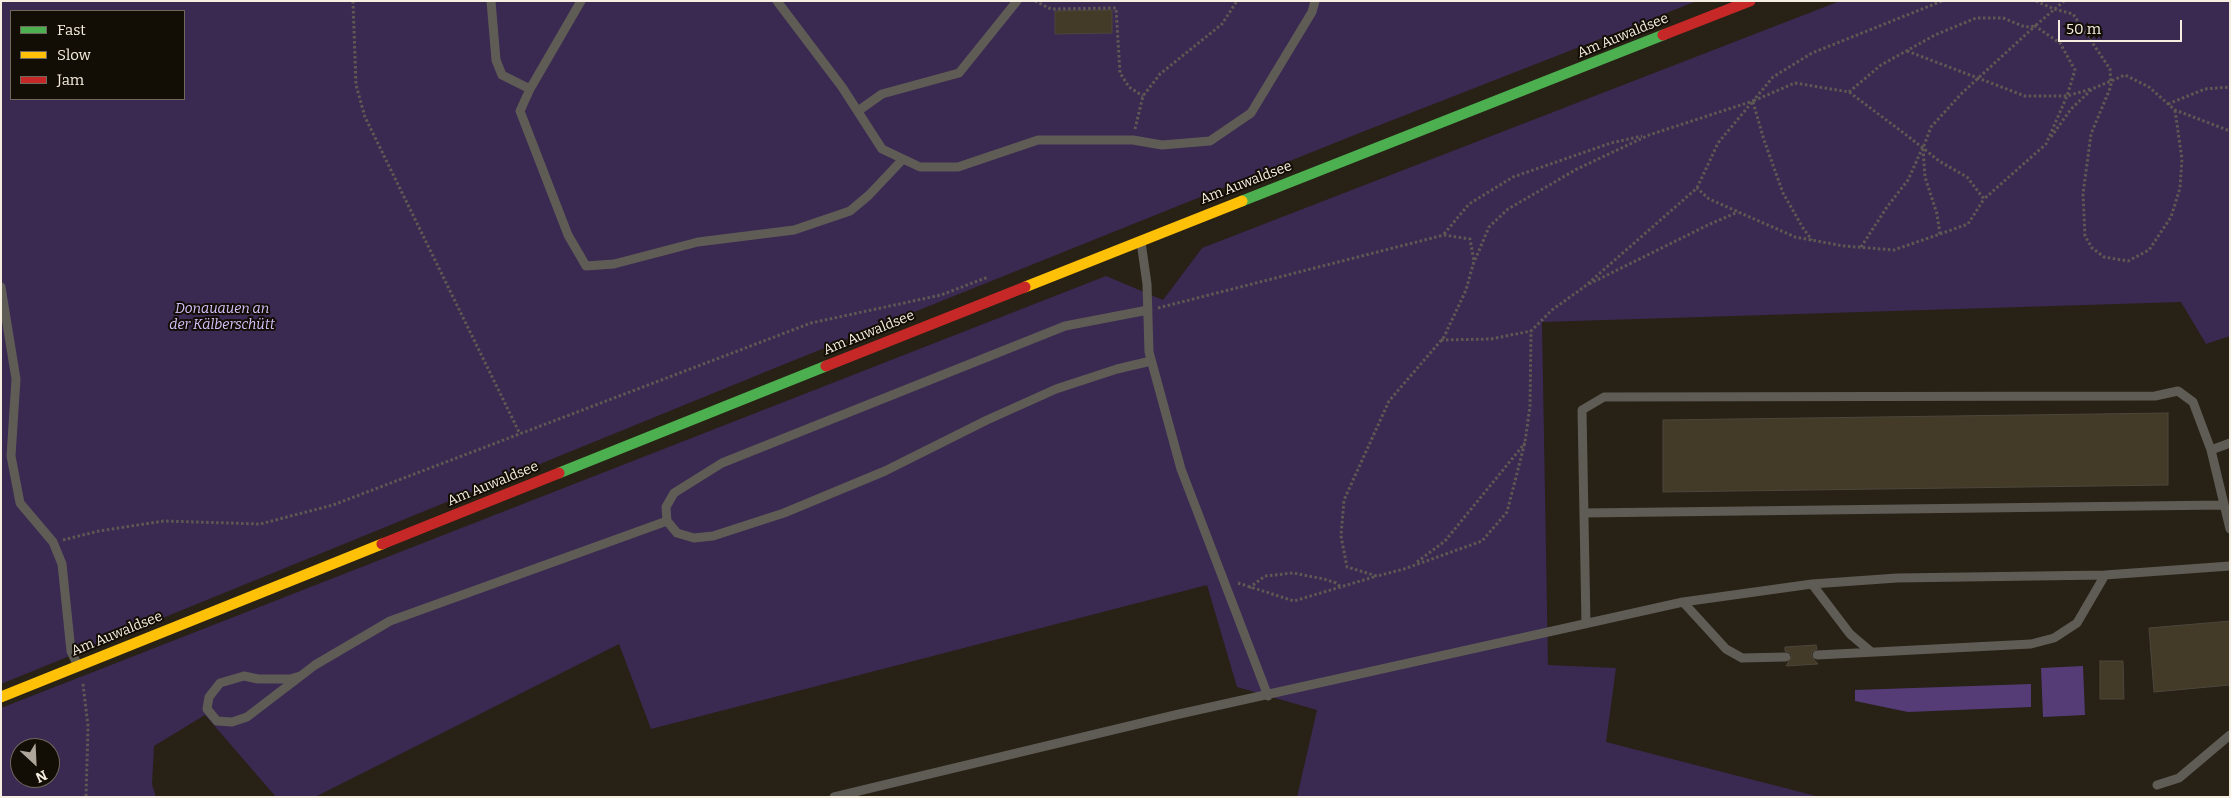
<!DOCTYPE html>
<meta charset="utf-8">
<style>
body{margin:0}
#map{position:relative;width:2231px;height:798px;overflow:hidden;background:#282115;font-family:Bitter,serif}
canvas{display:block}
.frame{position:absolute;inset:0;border:2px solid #f6eee1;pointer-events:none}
.legend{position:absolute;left:10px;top:10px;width:175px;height:90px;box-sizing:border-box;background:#130e05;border:1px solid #6e685d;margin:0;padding:6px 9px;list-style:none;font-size:15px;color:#f6eee1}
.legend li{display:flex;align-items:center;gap:10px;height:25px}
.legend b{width:25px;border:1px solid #6e685d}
.north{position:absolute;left:10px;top:738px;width:50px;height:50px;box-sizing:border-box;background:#130e05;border:1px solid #6e685d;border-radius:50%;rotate:155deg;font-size:14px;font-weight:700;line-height:20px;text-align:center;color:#f6eee1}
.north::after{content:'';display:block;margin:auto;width:18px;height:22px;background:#aea69a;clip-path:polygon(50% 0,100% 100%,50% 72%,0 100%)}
.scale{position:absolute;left:2058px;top:20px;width:124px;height:22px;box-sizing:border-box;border:2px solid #f6eee1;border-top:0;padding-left:6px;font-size:15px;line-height:18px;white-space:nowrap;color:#f6eee1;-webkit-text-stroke:4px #130e05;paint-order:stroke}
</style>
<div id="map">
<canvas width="2231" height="798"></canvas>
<div class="frame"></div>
<ul class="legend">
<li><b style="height:6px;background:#4caf50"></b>Fast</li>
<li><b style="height:6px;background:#ffc107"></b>Slow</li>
<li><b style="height:6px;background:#c62828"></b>Jam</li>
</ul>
<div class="north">N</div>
<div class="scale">50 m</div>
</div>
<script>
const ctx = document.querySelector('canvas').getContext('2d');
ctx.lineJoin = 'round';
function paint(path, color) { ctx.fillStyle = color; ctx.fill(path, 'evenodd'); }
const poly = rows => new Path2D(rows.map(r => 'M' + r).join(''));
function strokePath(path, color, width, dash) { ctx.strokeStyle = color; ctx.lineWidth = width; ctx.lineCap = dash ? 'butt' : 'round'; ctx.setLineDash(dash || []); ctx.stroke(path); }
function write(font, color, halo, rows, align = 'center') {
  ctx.font = font + ' Bitter,serif'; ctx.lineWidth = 4; ctx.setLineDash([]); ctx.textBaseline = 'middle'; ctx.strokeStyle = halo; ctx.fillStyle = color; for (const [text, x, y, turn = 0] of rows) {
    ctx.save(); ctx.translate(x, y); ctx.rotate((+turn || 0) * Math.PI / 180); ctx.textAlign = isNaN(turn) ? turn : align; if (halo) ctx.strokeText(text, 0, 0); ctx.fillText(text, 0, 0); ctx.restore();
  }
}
paint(poly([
 [1,1,1697,1,1357,134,775,368,1,684],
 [11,11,184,11,184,99,11,99],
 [1840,1,2230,1,2230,336,2206,344,2181,302,1542,322,1548,665,1616,668,1606,742,1820,797,1297,797,1317,710,1237,687,1207,585,651,729,619,644,315,797,276,797,205,715,154,746,152,784,156,797,1,797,1,708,1106,276,1163,300,1202,248],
 [20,748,50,748,50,778,20,778]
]), '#3a2951');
paint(poly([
 [2083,666,2085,715,2043,717,2041,668],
 [2031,684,2031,707,1908,712,1855,701,1855,690]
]), '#553c77');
const building = poly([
 [1112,10,1112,33,1055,34,1055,11,1112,10],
 [2168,413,2168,485,1663,492,1663,420,2168,413],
 [2230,621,2230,685,2154,692,2149,628,2230,621],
 [1816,645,1817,649,1812,652,1811,656,1818,664,1786,666,1792,656,1789,652,1785,651,1785,647,1816,645],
 [2100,661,2123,661,2124,699,2100,699,2100,661]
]);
paint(building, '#433b28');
strokePath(building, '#4c463c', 1);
strokePath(poly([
 [353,1,356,85,365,117,520,434],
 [1035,1,1051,9,1116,8,1120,73,1129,87,1143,96],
 [2036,1,2054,9,2073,14,2110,69,2111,86,2091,134,2083,194,2085,236,2092,248,2104,257,2128,261,2149,250,2171,217,2180,188,2182,159,2175,110],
 [1907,51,2025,96,2067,96,2091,89],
 [1849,92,1881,65,1935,35,1976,18,2003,18,2025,27,2035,26,2064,1],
 [1753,102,1764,140,1783,193,1803,228,1812,240],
 [2168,104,2205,89,2230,87],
 [1135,129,1143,96,1160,74,1222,24,1237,1],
 [2051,137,2071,109,2092,89,2125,75,2149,87,2175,110,2230,131],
 [1444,234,1469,204,1513,177,1611,143,1642,136],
 [1940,234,1968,224,1984,199],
 [1861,247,1887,207,1908,180,1922,149],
 [1475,260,1489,227,1508,209,1577,169,1649,135,1753,101,1773,77,1812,53,1942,1],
 [1589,284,1710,224,1738,212],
 [1158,308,1444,235,1470,239,1474,261,1466,290,1444,337,1389,401,1344,500,1341,536,1347,567,1377,576,1404,569,1482,541,1507,512,1525,442,1530,406,1531,331,1552,310,1584,287,1697,188,1718,143,1753,101,1795,83,1849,92,1905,134,1923,148,1939,161,1967,177,1984,199,2046,144,2067,96,2075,70,2060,43,2035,26,1962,93,1931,127,1923,148,1925,177,1937,214,1940,234,1894,250,1844,246,1795,237,1709,199,1697,188],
 [1441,340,1491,339,1531,331],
 [63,540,99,531,164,521,260,524,333,505,811,323,941,295,988,277],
 [1417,562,1445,541,1525,443],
 [1238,583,1294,601,1377,576],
 [1249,588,1265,576,1293,573,1324,579,1336,583,1342,588],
 [83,684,88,726,86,797]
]), '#5e5a53', 3, [2.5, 2.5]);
strokePath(poly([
 [491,1,496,60,502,75,530,89],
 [581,1,530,89,520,111,568,235,586,266,614,264,698,242,794,230,850,211,869,195,903,159],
 [777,1,842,87,882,149,920,167,958,167,1038,140,1133,140,1162,145,1210,141,1251,113,1312,12,1315,1],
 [858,111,882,94,959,73,1017,1],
 [1141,242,1147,284,1149,352,1181,469,1268,696],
 [1,287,16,379,11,456,20,503,53,542,62,564,71,651,77,664],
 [2230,443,2211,450,2230,529],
 [1584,513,2223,505],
 [667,521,677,533,694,538,713,536,784,513,885,471,987,420,1056,389,1117,369,1151,361],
 [1812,584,1850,634,1870,651],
 [1683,602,1726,649,1742,658,1786,657],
 [1586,624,1582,410,1604,397,2155,396,2178,391,2193,402,2211,450],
 [1817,655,2031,644,2054,638,2077,623,2105,575],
 [300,676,290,679,258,679,244,676,220,683,209,697,207,709,217,721,232,722,247,717,315,665,390,621,667,521,666,507,674,493,722,463,1065,326,1148,310],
 [2157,785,2179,778,2230,735],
 [834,797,1175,715,1683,602,1812,584,1897,578,2105,575,2230,566]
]), '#5f5c56', 9);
strokePath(poly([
 [1242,201,1663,35],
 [559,473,826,366]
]), '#4caf50', 11);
strokePath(poly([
 [1025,287,1242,201],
 [1,697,382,544]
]), '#ffc107', 11);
strokePath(poly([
 [1663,35,1750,1],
 [826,366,1025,287],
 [382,544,559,473]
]), '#c62828', 11);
write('14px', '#f6eee1', '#130e05', [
 ["Am Auwaldsee",1623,36,-22],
 ["Am Auwaldsee",1246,183,-21],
 ["Am Auwaldsee",869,333,-22],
 ["Am Auwaldsee",493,484,-22],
 ["Am Auwaldsee",117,634,-22]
]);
write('italic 14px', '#d6c2fd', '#130e05', [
 ["Donauauen an",222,309],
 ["der Kälberschütt",222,325]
]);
</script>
